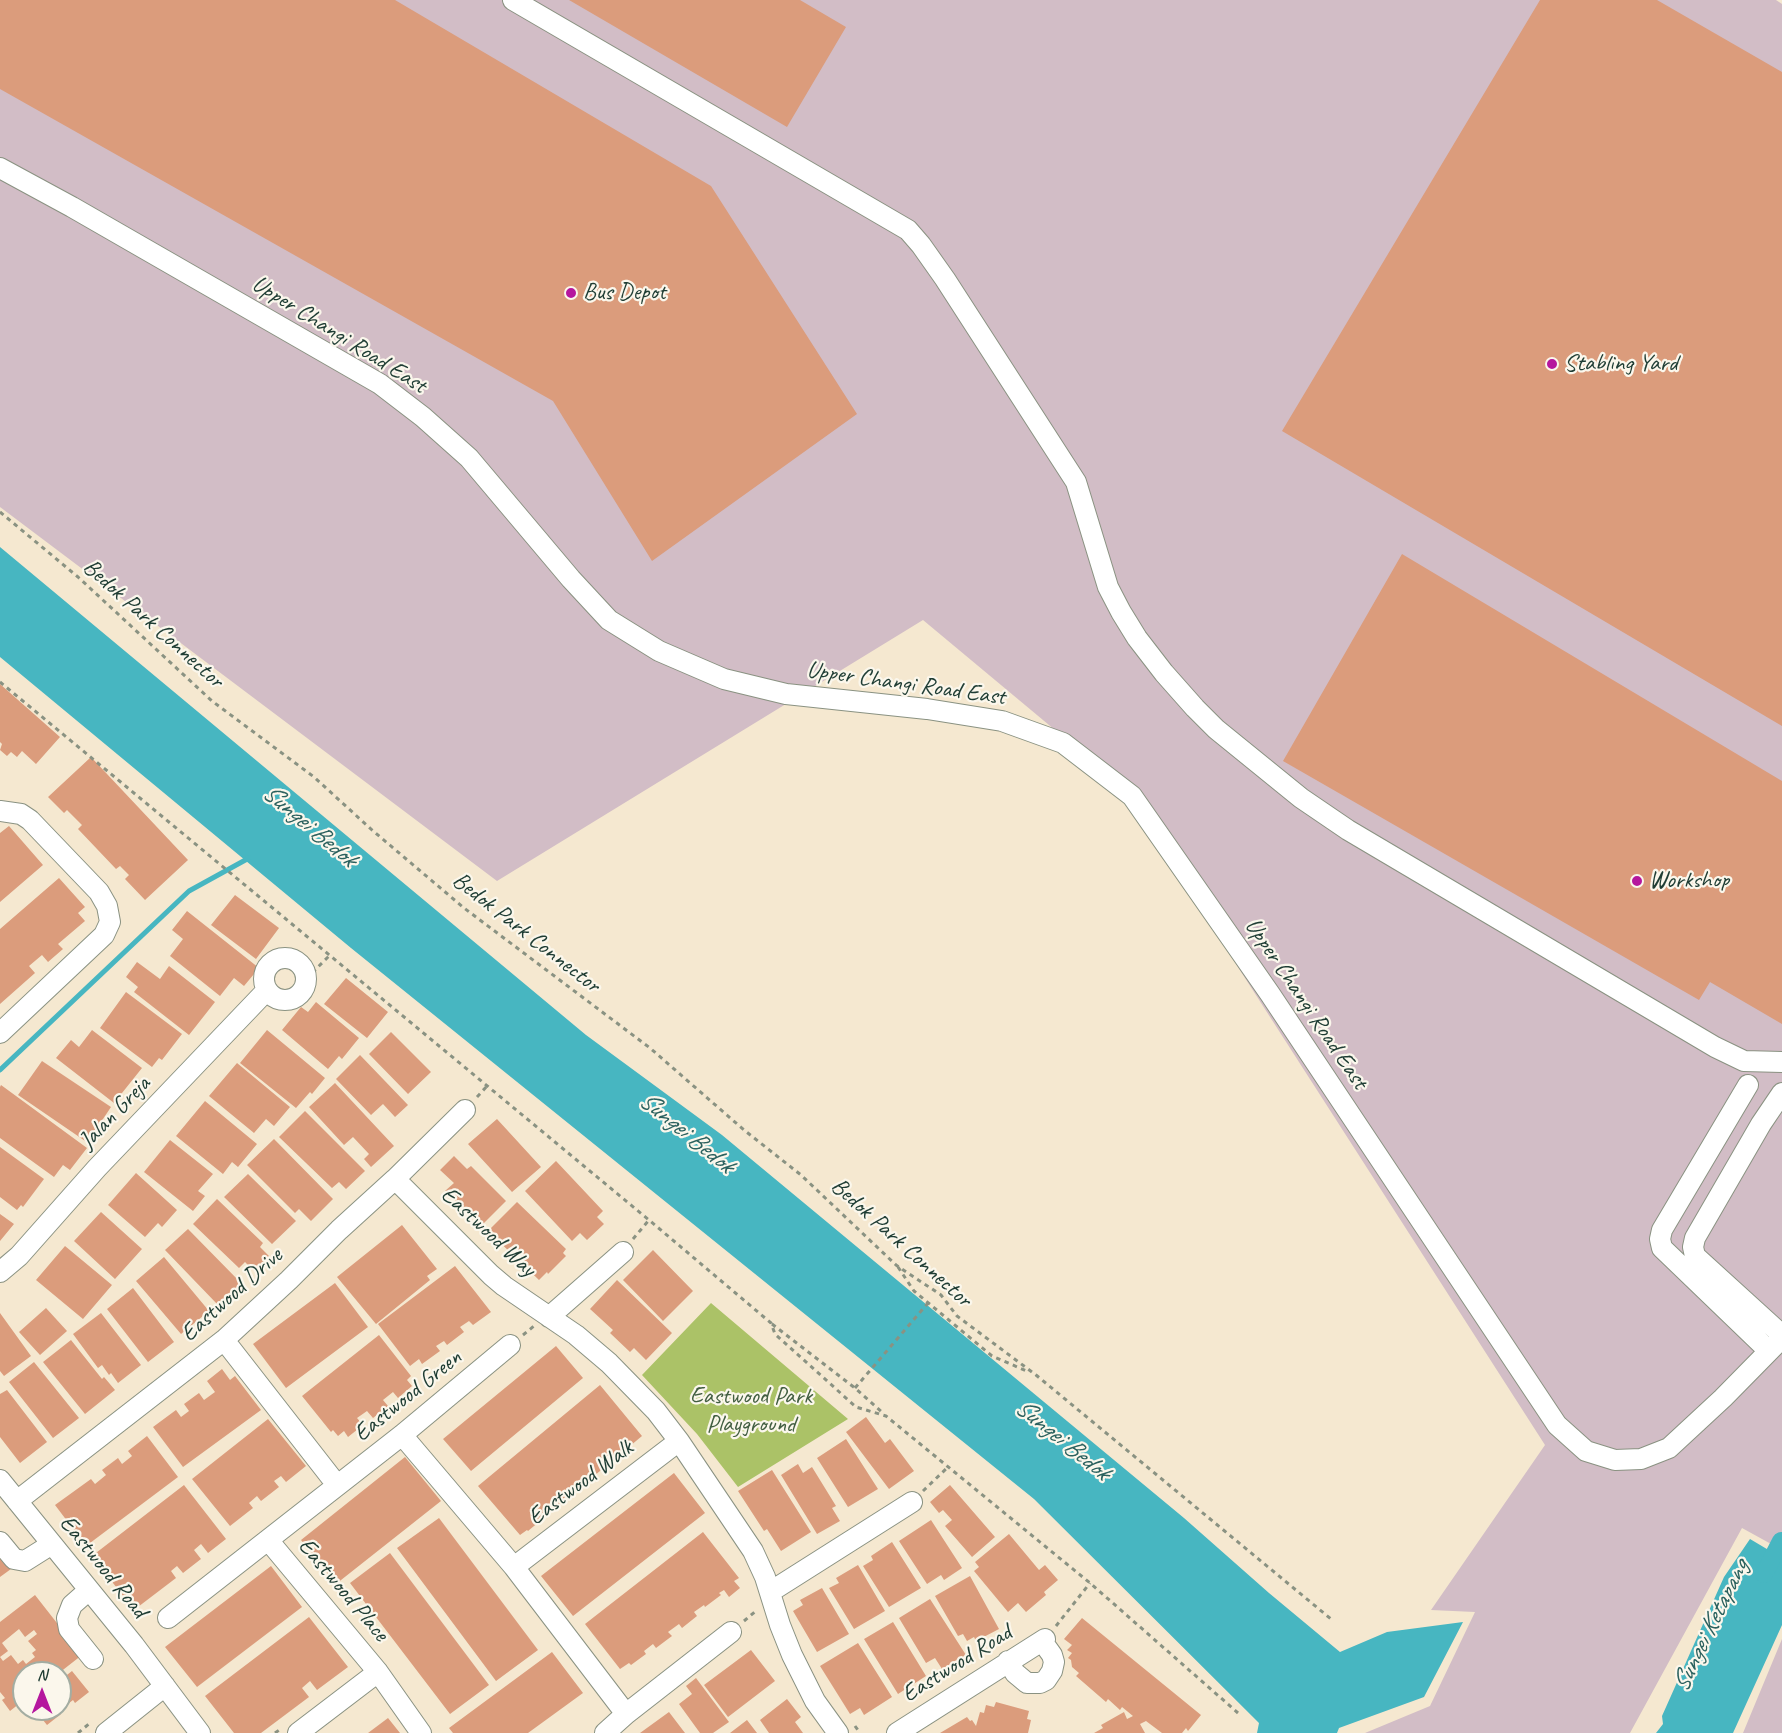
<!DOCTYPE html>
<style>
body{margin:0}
#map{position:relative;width:1782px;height:1733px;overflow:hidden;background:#f5e8d0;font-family:Caveat,sans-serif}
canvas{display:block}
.north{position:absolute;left:12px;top:1661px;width:60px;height:60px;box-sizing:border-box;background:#fbf7ec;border:2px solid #a3ada2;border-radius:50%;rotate:0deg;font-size:16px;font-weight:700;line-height:24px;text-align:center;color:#1f3d34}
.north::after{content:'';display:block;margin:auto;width:21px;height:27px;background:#b5179e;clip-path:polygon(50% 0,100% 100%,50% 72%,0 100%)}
</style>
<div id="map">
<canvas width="1782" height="1733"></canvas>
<div class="north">N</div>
</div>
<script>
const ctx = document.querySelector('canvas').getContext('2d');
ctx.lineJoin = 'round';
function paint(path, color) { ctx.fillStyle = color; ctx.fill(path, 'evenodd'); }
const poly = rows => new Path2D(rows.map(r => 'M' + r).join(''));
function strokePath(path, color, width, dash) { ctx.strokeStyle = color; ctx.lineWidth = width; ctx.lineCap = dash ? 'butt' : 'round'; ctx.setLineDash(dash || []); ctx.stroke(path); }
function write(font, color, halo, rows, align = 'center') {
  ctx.font = font + ' Caveat,sans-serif'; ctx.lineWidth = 4.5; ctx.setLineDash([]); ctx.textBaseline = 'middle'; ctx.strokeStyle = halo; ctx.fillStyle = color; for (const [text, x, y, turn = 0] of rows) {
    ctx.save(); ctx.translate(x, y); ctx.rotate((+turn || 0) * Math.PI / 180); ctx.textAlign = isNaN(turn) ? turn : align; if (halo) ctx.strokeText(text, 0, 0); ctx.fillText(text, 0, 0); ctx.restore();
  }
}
paint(poly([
 [0,0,1776,0,1782,4,1782,1550,1742,1528,1630,1733,1365,1733,1430,1706,1475,1612,1431,1610,1545,1445,1121,785,923,620,497,881,0,507],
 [1782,1639,1782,1733,1743,1733]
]), '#d2bdc6');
paint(poly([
 [711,1303,848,1419,738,1487,697,1434,642,1375]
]), '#abc267');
paint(poly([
 [0,547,586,1035,722,1135,1184,1518,1269,1593,1340,1652,1387,1632,1463,1622,1424,1697,1339,1728,1337,1733,1257,1733,1259,1723,1034,1499,351,948,0,657],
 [1750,1539,1782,1558,1782,1625,1733,1733,1656,1733,1663,1724,1662,1716,1724,1577]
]), '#47b6c1');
strokePath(poly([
 [0,1070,189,891,249,858]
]), '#47b6c1', 5);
strokePath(poly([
 [1764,1574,1781,1541]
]), '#47b6c1', 18);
paint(poly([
 [0,0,395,0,711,186,857,414,652,561,553,401,0,89],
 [569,0,800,0,846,27,787,127],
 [1540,0,1657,0,1782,72,1782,726,1282,431],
 [1402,554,1782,781,1782,1024,1710,982,1699,1000,1283,761],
 [0,684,60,737,36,764,22,751,17,757,11,752,7,756,0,750,2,744,0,742],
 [91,757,188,860,145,900,125,879,129,875,120,866,116,869,78,829,82,825,67,810,64,813,48,797],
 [9,826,43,865,0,902,0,833],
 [59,878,85,907,78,913,85,921,58,944,63,949,48,962,42,955,29,966,35,973,0,1004,0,929],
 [235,895,279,928,256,959,211,925],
 [187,911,259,968,244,986,234,978,220,996,170,956,183,939,172,930],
 [137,962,160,979,169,966,215,1002,189,1035,134,992,138,987,126,977],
 [346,978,388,1012,367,1038,324,1004],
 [126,992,182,1034,162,1060,159,1058,152,1067,100,1028],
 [316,1002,359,1038,342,1059,339,1056,328,1069,282,1030,301,1007,308,1012],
 [92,1030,142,1068,114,1103,56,1058,71,1040,79,1047],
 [267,1030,325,1078,312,1094,310,1092,296,1108,240,1063],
 [391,1032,431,1072,408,1094,369,1054],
 [360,1055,408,1105,395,1117,383,1104,371,1115,336,1079],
 [42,1061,111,1107,99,1125,103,1127,91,1145,18,1095],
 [237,1063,290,1107,274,1126,266,1119,254,1133,209,1096],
 [335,1083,394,1146,371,1167,364,1159,369,1154,353,1137,344,1145,309,1107],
 [1,1085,87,1148,70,1170,63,1165,54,1177,0,1138,0,1087],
 [205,1101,257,1144,238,1167,232,1162,223,1174,176,1136],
 [305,1111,365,1171,346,1189,339,1182,332,1188,279,1137],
 [497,1119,541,1167,512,1192,468,1144],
 [274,1139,333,1199,311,1221,299,1209,295,1213,247,1165],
 [170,1140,213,1174,198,1191,205,1196,193,1211,144,1172],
 [0,1147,44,1179,23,1207,21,1205,17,1210,0,1197],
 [454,1156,467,1169,471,1166,506,1201,481,1226,445,1191,454,1183,440,1170],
 [556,1161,603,1211,597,1217,604,1224,587,1240,580,1233,572,1241,525,1191],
 [136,1173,177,1210,162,1227,158,1223,145,1237,108,1205],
 [248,1174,296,1221,272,1244,224,1197],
 [217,1199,263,1243,260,1247,269,1256,254,1271,245,1262,239,1268,193,1224],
 [517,1202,566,1249,563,1253,566,1256,548,1274,547,1272,539,1280,488,1231],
 [101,1212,142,1249,115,1279,74,1241],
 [0,1214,14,1224,0,1241],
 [402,1225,437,1269,427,1276,430,1280,376,1324,337,1277],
 [188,1229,241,1283,218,1305,165,1250],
 [65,1246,112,1285,83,1319,36,1280],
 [653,1250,693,1291,663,1321,623,1280],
 [164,1257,209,1311,181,1334,136,1281],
 [455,1266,491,1312,473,1325,469,1321,460,1327,464,1332,447,1345,444,1341,436,1346,440,1351,422,1364,419,1359,410,1366,378,1324],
 [617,1280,672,1333,646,1360,634,1348,630,1352,610,1333,613,1330,590,1309],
 [335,1283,368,1327,286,1388,253,1344],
 [133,1288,174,1342,148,1362,107,1309],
 [46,1308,67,1331,40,1355,19,1332],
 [0,1313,31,1356,4,1376,0,1371],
 [101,1313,141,1365,118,1383,111,1373,109,1375,102,1365,98,1368,73,1334],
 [379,1335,411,1376,407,1380,412,1386,398,1398,393,1392,383,1400,388,1406,373,1418,367,1411,357,1418,363,1425,348,1437,344,1431,338,1436,333,1430,331,1432,302,1396],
 [71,1340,102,1379,104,1377,115,1390,85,1414,43,1362],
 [556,1346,583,1378,471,1471,443,1439],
 [34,1362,79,1418,53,1438,9,1382],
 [222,1369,230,1380,235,1376,261,1410,183,1467,153,1427,176,1410,181,1417,189,1411,184,1404,199,1393,204,1400,215,1392,207,1381],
 [600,1385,642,1436,528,1531,527,1530,520,1535,478,1486],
 [7,1390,47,1442,20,1463,0,1437,0,1394],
 [866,1417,885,1443,890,1439,914,1471,889,1489,846,1432],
 [268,1419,306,1466,286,1482,281,1476,274,1481,279,1487,261,1501,257,1496,249,1503,253,1508,230,1526,192,1479],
 [147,1436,178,1477,86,1546,55,1505,91,1479,95,1484,106,1475,102,1470,118,1458,122,1464,132,1456,128,1451],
 [846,1439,878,1489,848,1507,817,1458],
 [405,1457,441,1501,336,1584,301,1540],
 [798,1464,803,1473,812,1467,836,1506,832,1508,840,1521,817,1534,781,1475],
 [772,1470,811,1532,781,1551,767,1529,764,1531,738,1491],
 [674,1473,705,1513,573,1616,541,1576],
 [184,1485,226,1539,208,1553,201,1544,194,1550,201,1559,183,1573,177,1566,171,1571,176,1578,134,1610,92,1556],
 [950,1485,995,1537,972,1557,945,1526,952,1520,943,1510,939,1513,930,1502],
 [439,1518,538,1650,496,1681,397,1548],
 [931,1520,962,1568,944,1580,941,1575,927,1584,899,1541],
 [703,1532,739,1578,734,1581,740,1588,729,1597,724,1590,719,1593,721,1595,705,1607,704,1605,694,1612,697,1616,682,1628,679,1624,668,1632,672,1636,656,1648,653,1644,644,1651,646,1654,631,1665,629,1663,620,1669,585,1624],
 [1009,1534,1039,1570,1045,1565,1058,1580,1044,1592,1046,1595,1026,1612,1018,1603,1008,1612,974,1571,979,1567,975,1562],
 [892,1542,921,1588,889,1607,863,1566,873,1560,871,1556],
 [390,1553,489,1685,450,1714,350,1583],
 [0,1555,11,1569,0,1577],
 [858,1565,885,1611,854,1629,829,1588,839,1583,836,1578],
 [271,1566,302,1607,197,1687,165,1647],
 [970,1576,999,1629,976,1641,974,1637,967,1641,963,1634,958,1636,935,1596],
 [822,1588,849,1634,817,1652,793,1611,803,1605,800,1600],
 [35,1595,82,1655,59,1673,24,1673,24,1700,10,1711,2,1700,5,1698,0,1692,0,1622],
 [19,1629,25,1637,34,1630,37,1634,28,1641,36,1650,32,1653,35,1657,26,1664,23,1660,18,1664,11,1655,3,1661,0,1657,8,1651,2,1643],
 [930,1599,966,1655,942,1669,935,1658,926,1663,899,1618],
 [309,1617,348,1667,317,1690,310,1681,302,1688,309,1697,261,1733,234,1733,205,1696],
 [1082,1618,1201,1715,1188,1731,1186,1728,1182,1733,1162,1733,1146,1721,1140,1724,1145,1733,1094,1733,1103,1728,1101,1725,1124,1712,1127,1719,1133,1716,1122,1707,1120,1710,1108,1699,1106,1702,1076,1676,1079,1673,1072,1667,1071,1660,1068,1658,1072,1653,1067,1650,1072,1645,1064,1639],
 [893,1622,926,1676,898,1694,864,1639],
 [858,1643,892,1697,864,1715,860,1708,850,1714,820,1666],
 [751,1650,775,1681,728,1717,704,1685],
 [552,1652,583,1693,528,1733,453,1733,449,1728],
 [72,1671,89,1692,75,1703,73,1700,59,1711,61,1714,47,1725,34,1709,60,1709,60,1674,63,1678],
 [696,1678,729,1722,713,1733,700,1733,679,1704,692,1694,686,1686],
 [787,1699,801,1717,795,1722,803,1733,769,1733,760,1720],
 [996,1702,1029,1711,1027,1719,1031,1720,1028,1733,940,1733,967,1717,970,1721,972,1720,976,1726,980,1712,984,1713,986,1705,994,1707],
 [669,1712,685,1733,640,1733],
 [388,1718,400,1733,368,1733],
 [747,1720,757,1733,730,1733]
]), '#db9c7c');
const minor = poly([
 [513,0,908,230,921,245,945,279,1076,482,1108,587,1121,612,1137,638,1164,673,1195,708,1216,729,1301,798,1348,830,1715,1047,1744,1061,1782,1062],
 [0,168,72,207,380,384,423,417,469,458,571,579,609,620,659,651,724,679,786,694,927,709,1002,721,1063,743,1132,796,1270,994,1557,1425,1586,1451,1615,1460,1641,1459,1669,1448,1723,1398,1782,1338],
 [0,811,21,814,30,820,99,892,107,906,110,922,104,935,0,1033],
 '264 979a21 21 0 1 1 42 0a21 21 0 1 1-42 0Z',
 [1748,1085,1662,1230,1660,1239,1662,1248,1769,1351],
 [1782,1093,1761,1124,1695,1238,1693,1247,1695,1256,1782,1335],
 [395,1179,491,1275,504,1286,576,1335,609,1363,656,1411,679,1441,753,1551,765,1577,780,1625,792,1655,815,1701,838,1733],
 [0,1272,19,1256,97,1168,267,990],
 [549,1317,623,1252],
 [224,1340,337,1485],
 [402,1435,514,1567,626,1714],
 [0,1480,134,1645,200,1733],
 [17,1501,224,1340,289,1280,339,1230,395,1179,465,1110],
 [268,1540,378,1672,421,1733],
 [0,1542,14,1559,25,1561,52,1544],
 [514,1567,679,1441],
 [89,1590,72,1605,67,1618,69,1629,93,1659],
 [770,1592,912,1502],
 [168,1618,402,1435,510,1345],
 [1008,1661,1015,1673,1027,1683,1040,1683,1046,1680,1052,1671,1054,1662,1052,1655,1042,1641],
 [106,1733,165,1686],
 [298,1733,378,1672],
 [605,1733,626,1714,731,1632],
 [897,1733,1045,1639]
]);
strokePath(minor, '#8a9282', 22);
strokePath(poly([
 [0,512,78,577,212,701,314,777,372,830,464,908,650,1048,744,1130,801,1175,896,1265,941,1295,957,1316,1036,1375,1331,1619],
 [0,682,649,1220,771,1323,775,1334,856,1407,886,1416,1090,1583,1238,1713],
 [306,979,329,956],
 [477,1097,488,1085],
 [633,1239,649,1220],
 [898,1267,914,1291,992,1356,1029,1372],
 [772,1324,855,1388,884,1414],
 [523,1335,534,1326],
 [855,1388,928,1303],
 [923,1491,948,1467],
 [744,1621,757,1610],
 [1056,1626,1090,1583],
 [855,1726,860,1733],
 [78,1733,90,1723],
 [275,1733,282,1728]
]), '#8a9282', 3, [4.5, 4.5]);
strokePath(minor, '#fff', 20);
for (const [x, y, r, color] of [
 [571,293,6,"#b5179e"],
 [1552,364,6,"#b5179e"],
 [1637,881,6,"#b5179e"]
]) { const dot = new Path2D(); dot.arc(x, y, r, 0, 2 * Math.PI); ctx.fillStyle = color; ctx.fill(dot); strokePath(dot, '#fbf7ec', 2); }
write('24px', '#1f3d34', '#fbf7ec', [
 ["Bus Depot",583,293],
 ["Stabling Yard",1564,364],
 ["Workshop",1649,881]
], 'left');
write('24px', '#1f3d34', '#fbf7ec', [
 ["Upper Changi Road East",339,335,32],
 ["Bedok Park Connector",153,624,42],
 ["Upper Changi Road East",906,684,8],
 ["Bedok Park Connector",526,933,38],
 ["Upper Changi Road East",1306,1004,56],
 ["Jalan Greja",115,1113,-46],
 ["Eastwood Way",488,1232,43],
 ["Bedok Park Connector",901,1243,42],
 ["Eastwood Drive",232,1295,-42],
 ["Eastwood Green",408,1396,-39],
 ["Eastwood Walk",581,1483,-37],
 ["Eastwood Road",103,1567,51],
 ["Eastwood Place",343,1590,50],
 ["Eastwood Road",957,1664,-32]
]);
write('24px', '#425e41', '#fbf7ec', [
 ["Eastwood Park",751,1397],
 ["Playground",751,1425]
]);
write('italic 26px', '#2b615e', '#fbf7ec', [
 ["Sungei Bedok",309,826,40],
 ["Sungei Bedok",686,1133,39],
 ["Sungei Bedok",1062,1440,39],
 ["Sungei Ketapang",1711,1626,-64]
]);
</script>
